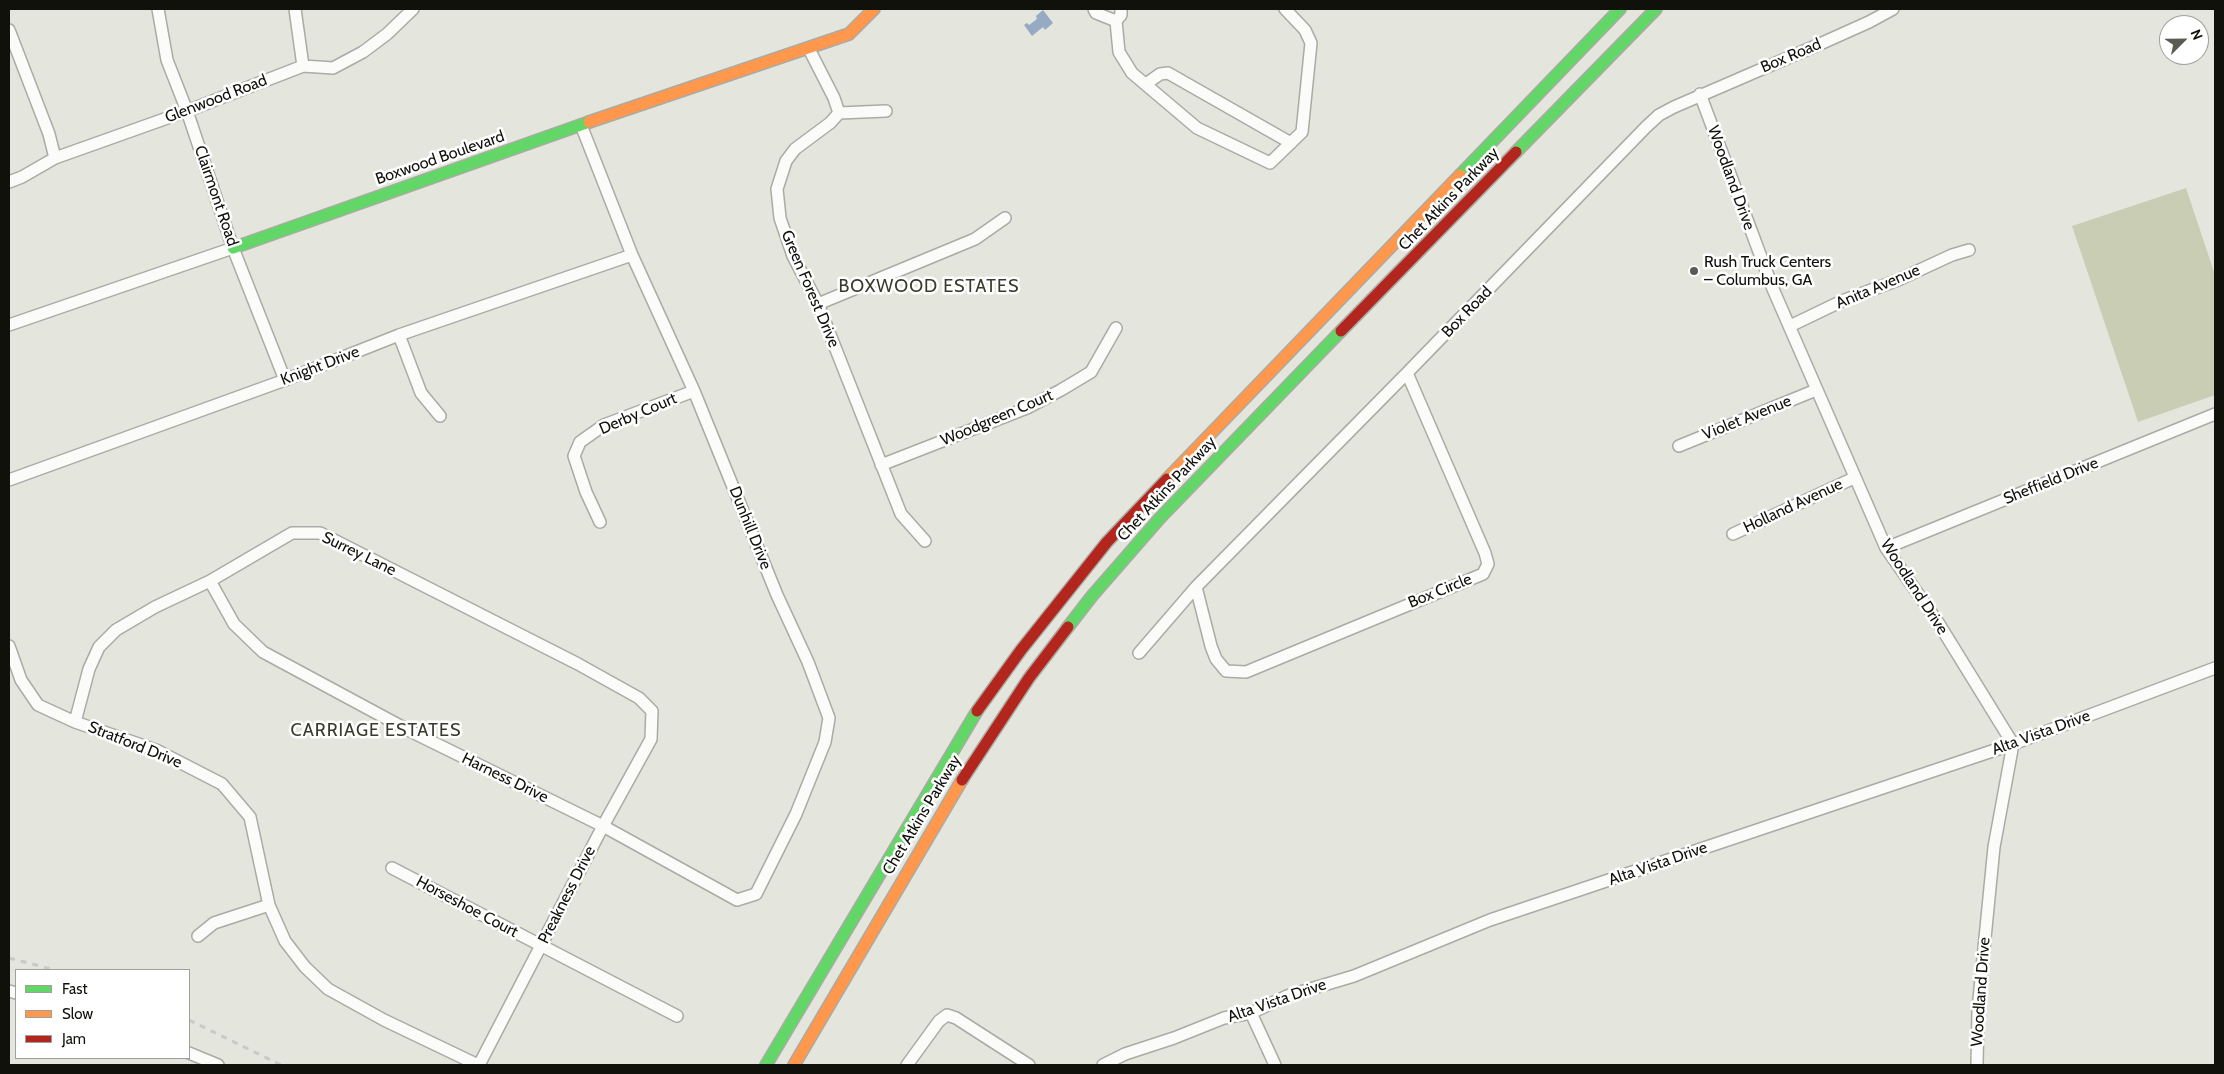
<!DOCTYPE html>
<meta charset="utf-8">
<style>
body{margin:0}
#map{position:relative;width:2224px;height:1074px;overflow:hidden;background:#e4e6dd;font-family:Cabin,sans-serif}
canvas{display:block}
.frame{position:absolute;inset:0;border:10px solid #10110b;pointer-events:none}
.legend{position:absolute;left:15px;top:969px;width:175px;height:90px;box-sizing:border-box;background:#fff;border:1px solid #9fa09d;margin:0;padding:6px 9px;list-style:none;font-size:15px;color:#10110b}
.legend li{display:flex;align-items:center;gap:10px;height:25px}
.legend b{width:25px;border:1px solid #9fa09d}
.north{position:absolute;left:2159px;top:15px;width:50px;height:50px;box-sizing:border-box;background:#fff;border:1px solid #9fa09d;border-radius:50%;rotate:67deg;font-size:14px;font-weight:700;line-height:20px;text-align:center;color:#10110b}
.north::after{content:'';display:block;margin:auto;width:18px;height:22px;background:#5a5c54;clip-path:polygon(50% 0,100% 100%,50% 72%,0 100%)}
</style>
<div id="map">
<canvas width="2224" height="1074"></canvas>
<div class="frame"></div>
<ul class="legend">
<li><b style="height:6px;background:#63d668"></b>Fast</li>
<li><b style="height:6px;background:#ff974d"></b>Slow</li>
<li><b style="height:6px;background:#b3261e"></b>Jam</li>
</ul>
<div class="north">N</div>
</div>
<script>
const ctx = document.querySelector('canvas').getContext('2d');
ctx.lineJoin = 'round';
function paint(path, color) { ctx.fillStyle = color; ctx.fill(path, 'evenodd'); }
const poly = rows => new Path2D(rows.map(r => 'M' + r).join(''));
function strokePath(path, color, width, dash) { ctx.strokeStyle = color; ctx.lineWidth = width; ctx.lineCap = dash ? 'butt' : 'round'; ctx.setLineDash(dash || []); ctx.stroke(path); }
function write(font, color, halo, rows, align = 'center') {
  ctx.font = font + ' Cabin,sans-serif'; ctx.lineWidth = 5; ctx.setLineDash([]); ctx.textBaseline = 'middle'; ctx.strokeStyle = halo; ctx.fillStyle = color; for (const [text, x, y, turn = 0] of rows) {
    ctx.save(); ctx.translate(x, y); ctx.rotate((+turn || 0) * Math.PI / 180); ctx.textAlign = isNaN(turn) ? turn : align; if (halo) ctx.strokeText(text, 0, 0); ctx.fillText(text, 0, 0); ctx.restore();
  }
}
paint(poly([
 [2186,188,2215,275,2215,395,2138,422,2072,226]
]), '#c9cdb4');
paint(poly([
 [1043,10,1053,23,1045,30,1043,27,1032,36,1024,25,1027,23,1029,25,1037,19,1036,16]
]), '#97aac4');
const street = poly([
 [158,9,167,60,187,111,233,248,285,380],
 [295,9,303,66],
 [1094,9,1096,13,1116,21],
 [1121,9,1121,15,1116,21,1119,52,1132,73,1197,128,1270,163,1302,132,1311,43,1305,30,1285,9],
 [9,30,49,134,55,158],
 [809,49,834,98,839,113],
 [1146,84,1160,74,1168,73,1291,143],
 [1700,94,1773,289,1886,548,1939,624,2013,744,1994,847,1978,1009,1977,1065],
 [839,113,830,123,795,149,786,161,777,189,780,218,793,256,818,304,901,514,925,541],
 [839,113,886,111],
 [9,182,22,177,55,158,187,111,303,66,333,68,363,52,387,34,413,9],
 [818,304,975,239,1005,218],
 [9,325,233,248],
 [1790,326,1842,301,1898,280,1952,255,1969,250],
 [399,335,421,393,440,416],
 [1407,373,1485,553,1488,564,1483,574,1246,672,1226,671,1216,659,1211,646,1196,587,1407,373,1646,127,1659,115,1674,107,1820,44,1869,22,1893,9],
 [1679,446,1816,390],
 [881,465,1027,408,1061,390,1091,372,1116,328],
 [9,480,285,380,399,335,632,255],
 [600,522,586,492,574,456,580,442,604,425,694,391],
 [1733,534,1854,478],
 [1886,548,2215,414],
 [210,581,234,624,263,652,406,729,603,826,737,900,756,894,796,814,825,742,829,718,808,662,777,595,694,391,632,255,581,125],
 [9,646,21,680,38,705,75,722,156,750,222,784,250,817,269,905,285,941,305,967,328,989,384,1020,478,1065],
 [1139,653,1196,587],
 [75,722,89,669,99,647,116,630,155,607,210,581,292,533,320,533,578,664,639,698,652,711,651,739,603,826,479,1065],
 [392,868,677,1016],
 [198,936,214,923,269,905],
 [9,991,16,993],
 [1251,1013,1275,1065],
 [189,1053,218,1065],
 [907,1065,939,1021,947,1015,956,1018,1029,1065],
 [1103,1065,1125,1054,1174,1038,1224,1018,1251,1013,1287,996,1354,976,1490,920,2013,744,2215,668]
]);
const fast = poly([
 [1516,152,1656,9],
 [1460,175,1620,9],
 [233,248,589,122],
 [1068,627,1092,596,1160,518,1341,331],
 [766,1065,977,711]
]);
const slow = poly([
 [589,122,849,34,874,9],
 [1167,479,1460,175],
 [794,1065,962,780]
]);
const jam = poly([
 [1341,331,1516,152],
 [977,711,1021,650,1107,542,1167,479],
 [962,780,1029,678,1068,627]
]);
strokePath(street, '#aaaba4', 14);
strokePath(fast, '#aaaba4', 14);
strokePath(slow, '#aaaba4', 14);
strokePath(jam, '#aaaba4', 14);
strokePath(street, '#fbfbfa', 11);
strokePath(fast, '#63d668', 11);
strokePath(slow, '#ff974d', 11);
strokePath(jam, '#b3261e', 11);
strokePath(poly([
 [9,958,55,970],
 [189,1020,281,1065]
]), '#c9c9c6', 3, [6, 6]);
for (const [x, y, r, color] of [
 [1694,271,5,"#5a5c54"]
]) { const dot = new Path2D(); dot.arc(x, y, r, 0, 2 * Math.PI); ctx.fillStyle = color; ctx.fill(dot); strokePath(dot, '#fff', 2); }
write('16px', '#10110b', '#fff', [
 ["Box Road",1791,56,-23],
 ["Glenwood Road",216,99,-21],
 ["Boxwood Boulevard",440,158,-19],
 ["Woodland Drive",1731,178,70],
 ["Clairmont Road",216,196,71],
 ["Chet Atkins Parkway",1449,199,-46],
 ["Anita Avenue",1878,287,-23],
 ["Green Forest Drive",810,289,67],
 ["Box Road",1467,312,-46],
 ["Knight Drive",320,366,-21],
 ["Derby Court",638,414,-23],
 ["Woodgreen Court",997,418,-23],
 ["Violet Avenue",1747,418,-22],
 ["Sheffield Drive",2051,481,-22],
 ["Chet Atkins Parkway",1167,489,-47],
 ["Holland Avenue",1793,506,-25],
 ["Dunhill Drive",750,528,68],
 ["Surrey Lane",359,554,26],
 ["Woodland Drive",1914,587,57],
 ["Box Circle",1440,591,-22],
 ["Alta Vista Drive",2041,733,-20],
 ["Stratford Drive",135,745,22],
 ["Harness Drive",505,778,26],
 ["Chet Atkins Parkway",922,815,-59],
 ["Alta Vista Drive",1658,864,-19],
 ["Preakness Drive",567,895,-63],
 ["Horseshoe Court",467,907,28],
 ["Woodland Drive",1981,992,-86],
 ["Alta Vista Drive",1277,1001,-19]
]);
write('16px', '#10110b', '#fff', [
 ["Rush Truck Centers",1704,262],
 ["– Columbus, GA",1704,280]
], 'left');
ctx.letterSpacing = '1px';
write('18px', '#383a2c', '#fff', [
 ["BOXWOOD ESTATES",929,287],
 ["CARRIAGE ESTATES",376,731]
]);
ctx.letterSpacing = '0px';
</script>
